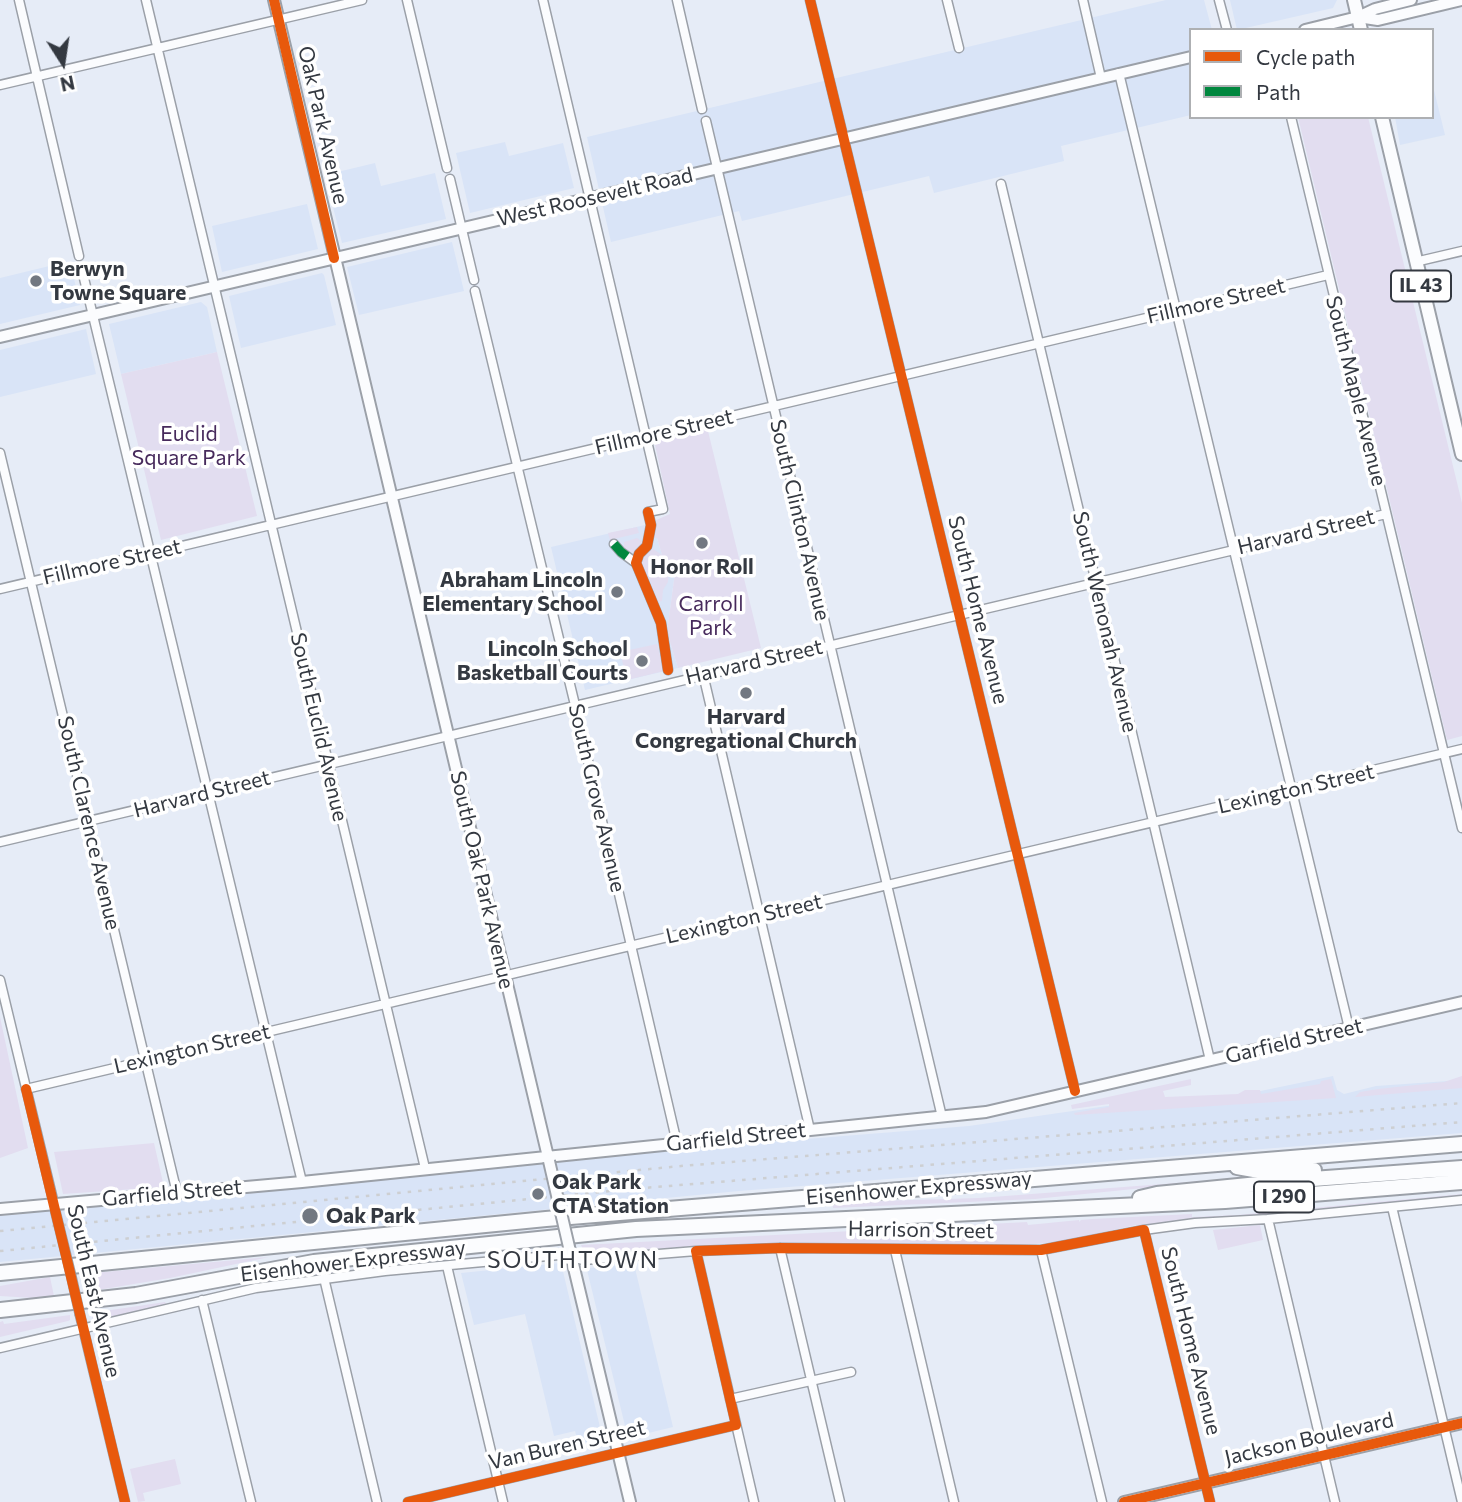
<!DOCTYPE html>
<style>
body{margin:0}
#map{position:relative;width:1462px;height:1502px;overflow:hidden;background:#e6ecf7;font-family:Commissioner,sans-serif}
canvas{display:block}
.legend{position:absolute;left:1189px;top:28px;width:245px;height:91px;box-sizing:border-box;background:#fff;border:2px solid #aeb0b3;margin:0;padding:9px 12px;list-style:none;font-size:21px;color:#343941}
.legend li{display:flex;align-items:center;gap:14px;height:35px}
.legend b{width:35px;border:2px solid #aeb0b3}
.north{position:absolute;left:28px;top:28px;width:70px;height:70px;-webkit-text-stroke:5px #fff;paint-order:stroke;rotate:168deg;font-size:19px;font-weight:700;line-height:28px;text-align:center;color:#343941}
.north::after{content:'';display:block;margin:auto;width:24px;height:32px;background:#343941;clip-path:polygon(50% 0,100% 100%,50% 72%,0 100%)}
</style>
<div id="map">
<canvas width="1462" height="1502"></canvas>
<ul class="legend">
<li><b style="height:9px;background:#e8590c"></b>Cycle path</li>
<li><b style="height:9px;background:#00873e"></b>Path</li>
</ul>
<div class="north">N</div>
</div>
<script>
const ctx = document.querySelector('canvas').getContext('2d');
ctx.lineJoin = 'round';
function paint(path, color) { ctx.fillStyle = color; ctx.fill(path, 'evenodd'); }
const poly = rows => new Path2D(rows.map(r => 'M' + r).join(''));
function strokePath(path, color, width, dash) { ctx.strokeStyle = color; ctx.lineWidth = width; ctx.lineCap = dash ? 'butt' : 'round'; ctx.setLineDash(dash || []); ctx.stroke(path); }
function write(font, color, halo, rows, align = 'center') {
  ctx.font = font + ' Commissioner,sans-serif'; ctx.lineWidth = 7; ctx.setLineDash([]); ctx.textBaseline = 'middle'; ctx.strokeStyle = halo; ctx.fillStyle = color; for (const [text, x, y, turn = 0] of rows) {
    ctx.save(); ctx.translate(x, y); ctx.rotate((+turn || 0) * Math.PI / 180); ctx.textAlign = isNaN(turn) ? turn : align; if (halo) ctx.strokeText(text, 0, 0); ctx.fillText(text, 0, 0); ctx.restore();
  }
}
paint(poly([
 [1166,0,1204,0,1212,30,1191,30,1191,115,1061,146,1064,161,934,193,929,176,742,221,739,211,611,242,587,137],
 [1230,0,1337,0,1333,8,1237,30],
 [1432,82,1445,135,1400,145,1395,117,1432,117],
 [505,142,509,156,563,143,574,188,470,213,456,153],
 [375,163,381,186,435,173,446,219,342,243,325,175],
 [307,204,318,249,222,272,212,226],
 [452,242,464,291,359,315,347,267],
 [70,261,80,305,0,324,0,278],
 [322,273,324,275,336,325,241,348,229,296],
 [201,302,207,307,217,352,121,374,109,324],
 [86,329,96,374,0,397,0,350],
 [645,525,649,538,657,538,662,555,676,565,667,632,678,668,585,690,551,547],
 [1333,1076,1337,1090,1344,1094,1376,1086,1462,1080,1462,1133,739,1191,0,1262,0,1216,643,1152,969,1126,1107,1106,1246,1094],
 [561,1263,604,1444,580,1450,575,1431,554,1436,525,1314,474,1325,461,1273],
 [634,1264,673,1427,628,1438,587,1270,589,1268]
]), '#d9e4f7');
paint(poly([
 [1298,117,1368,117,1462,503,1462,736,1447,740],
 [217,352,257,516,161,540,121,374],
 [707,427,761,648,678,668,667,632,676,565,663,556,669,563,668,582,663,590,662,601,658,602,649,578,644,573,639,554,624,550,624,542,637,538,662,555,657,538,649,538,645,525,670,514,654,440],
 [637,527,639,533,610,540,608,533],
 [657,644,664,671,627,680,620,652],
 [0,1017,28,1148,0,1158],
 [1462,1076,1462,1088,1355,1097,1360,1092,1378,1089,1444,1082],
 [1191,1079,1191,1085,1163,1091,1165,1097,1238,1094,1245,1090,1260,1090,1261,1094,1320,1084,1321,1081,1331,1079,1336,1098,1075,1115,1074,1113,1109,1107,1109,1104,1072,1109,1071,1105],
 [154,1143,164,1187,63,1194,54,1152],
 [1242,1178,1035,1199,833,1208,833,1205,877,1201,979,1198],
 [1462,1194,1462,1196,1328,1210,1194,1219,1137,1227,1136,1225,1060,1242,1008,1246,716,1245,587,1253,584,1252,581,1245,1027,1222,1028,1225,1079,1220,1079,1222,1081,1220,1092,1219,1192,1214,1192,1217,1237,1215],
 [1260,1225,1263,1240,1218,1250,1213,1230],
 [269,1257,170,1278,86,1292,82,1274],
 [461,1259,321,1274,267,1282,98,1322,93,1320,91,1313,165,1302,166,1304,270,1280,313,1274],
 [50,1277,54,1296,33,1298,0,1296,0,1286],
 [70,1315,70,1320,68,1321,0,1337,0,1322,3,1321,4,1324],
 [175,1459,181,1484,143,1493,145,1501,138,1502,130,1469]
]), '#e2ddf0');
const street = poly([
 [19,0,79,256],
 [146,0,425,1168],
 [407,0,447,168],
 [543,0,663,509,648,512,651,525,647,546,639,554,636,563,661,623,668,670],
 [677,0,702,109],
 [810,0,1075,1091],
 [947,0,959,48],
 [1083,0,1101,78],
 [1219,0,1227,30],
 [1119,73,1349,1028],
 [0,85,362,0],
 [1291,117,1462,828],
 [706,121,942,1117],
 [450,179,474,280],
 [1001,184,1210,1060],
 [1415,262,1462,251],
 [82,270,302,1182],
 [475,291,575,705,677,1143],
 [0,453,177,1193],
 [614,544,621,552,636,563],
 [0,589,1328,275],
 [703,674,810,1130],
 [0,842,1386,514],
 [0,980,55,1208],
 [26,1089,1462,749],
 [1392,1207,1462,1502],
 [1268,1219,1335,1502],
 [1144,1230,1210,1502],
 [780,1248,840,1502],
 [895,1250,954,1502],
 [1041,1250,1102,1502],
 [696,1251,754,1502],
 [447,1266,503,1502],
 [71,1275,75,1293],
 [324,1278,377,1502],
 [202,1300,251,1502],
 [80,1315,125,1502],
 [0,1348,256,1288,385,1271,559,1255,584,1260,696,1251,780,1248,1041,1250,1144,1230,1195,1223,1268,1219,1462,1200],
 [730,1399,851,1372],
 [408,1502,736,1425]
]);
const secondary = poly([
 [274,0,549,1161],
 [1358,17,1378,20,1461,0],
 [1305,30,1358,17,1375,9,1411,0],
 [0,337,1191,57],
 [0,1209,302,1182,986,1112,1462,1002],
 [569,1247,630,1502],
 [1124,1502,1462,1423]
]);
const primary = poly([
 [1354,0,1361,30],
 [1382,117,1462,454]
]);
const highway = poly([
 [1237,1167,1254,1170,1314,1170],
 [1140,1198,1157,1194,1299,1180,1462,1168],
 [0,1273,546,1219,1462,1144],
 [0,1310,136,1295,314,1262,636,1229,1225,1201,1462,1182]
]);
strokePath(street, '#9ba0a8', 11);
strokePath(secondary, '#9ba0a8', 14);
strokePath(primary, '#9ba0a8', 16);
strokePath(highway, '#9ba0a8', 18);
strokePath(street, '#fbfcfe', 8);
strokePath(secondary, '#fbfcfe', 10);
strokePath(primary, '#fbfcfe', 12);
strokePath(highway, '#fbfcfe', 14);
strokePath(poly([
 [0,1231,681,1166,1462,1103],
 [0,1251,631,1189,1462,1122]
]), '#cdcfd2', 2.5, [3.5, 7]);
const streetBridge = poly([
 [55,1210,71,1275],
 [75,1293,80,1315]
]);
const secondaryBridge = poly([
 [549,1161,569,1247]
]);
strokePath(streetBridge, '#9ba0a8', 11, []);
strokePath(secondaryBridge, '#9ba0a8', 14, []);
strokePath(streetBridge, '#fbfcfe', 8);
strokePath(secondaryBridge, '#fbfcfe', 10);
strokePath(poly([
 [614,544,621,552,636,563]
]), '#00873e', 9, [18, 9]);
strokePath(poly([
 [274,0,334,258],
 [810,0,1075,1091],
 [648,512,651,525,647,546,639,554,636,563,661,623,668,670],
 [26,1089,125,1502],
 [408,1502,736,1425,696,1251,780,1248,1041,1250,1144,1230,1210,1502],
 [1124,1502,1462,1423]
]), '#e8590c', 10);
for (const [x, y, r, color] of [
 [36,281,7,"#727881"],
 [702,543,7,"#727881"],
 [617,592,7,"#727881"],
 [642,661,7,"#727881"],
 [746,693,7,"#727881"],
 [538,1194,7,"#727881"],
 [310,1216,9,"#727881"]
]) { const dot = new Path2D(); dot.arc(x, y, r, 0, 2 * Math.PI); ctx.fillStyle = color; ctx.fill(dot); strokePath(dot, '#fff', 2.5); }
for (const [x, y, w] of [
 [1421,286,60],
 [1284,1197,60]
]) { const box = new Path2D(); box.roundRect(x - w / 2, y - 15.5, w, 31, 5); ctx.fillStyle = '#fff'; ctx.fill(box); strokePath(box, '#343941', 2); }
write('bold 19px', '#343941', null, [
 ["IL 43",1421,286],
 ["I 290",1284,1197]
]);
write('21px', '#343941', '#fff', [
 ["Oak Park Avenue",323,125,77],
 ["West Roosevelt Road",595,197,-13],
 ["Fillmore Street",1216,301,-13],
 ["South Maple Avenue",1356,391,76],
 ["Fillmore Street",664,432,-13],
 ["South Clinton Avenue",800,520,77],
 ["Harvard Street",1306,532,-13],
 ["Fillmore Street",112,562,-13],
 ["South Home Avenue",978,610,76],
 ["South Wenonah Avenue",1105,622,77],
 ["Harvard Street",754,662,-13],
 ["South Euclid Avenue",319,727,77],
 ["Lexington Street",1296,789,-13],
 ["Harvard Street",202,794,-14],
 ["South Grove Avenue",597,798,77],
 ["South Clarence Avenue",89,823,77],
 ["South Oak Park Avenue",482,880,77],
 ["Lexington Street",744,919,-13],
 ["Garfield Street",1294,1041,-13],
 ["Lexington Street",192,1049,-13],
 ["Garfield Street",736,1137,-6],
 ["Eisenhower Expressway",919,1188,-5],
 ["Garfield Street",172,1193,-5],
 ["Harrison Street",921,1230,1],
 ["Eisenhower Expressway",353,1261,-7],
 ["South East Avenue",94,1291,77],
 ["South Home Avenue",1191,1341,76],
 ["Jackson Boulevard",1309,1439,-13],
 ["Van Buren Street",567,1445,-13]
]);
write('bold 21px', '#343941', '#fff', [
 ["Berwyn",50,269],
 ["Towne Square",50,293],
 ["Honor Roll",702,567,"center"],
 ["Abraham Lincoln",603,580,"right"],
 ["Elementary School",603,604,"right"],
 ["Lincoln School",628,649,"right"],
 ["Basketball Courts",628,673,"right"],
 ["Harvard",746,717,"center"],
 ["Congregational Church",746,741,"center"],
 ["Oak Park",552,1182],
 ["CTA Station",552,1206],
 ["Oak Park",326,1216]
], 'left');
write('21px', '#472a5c', '#fff', [
 ["Euclid",189,434],
 ["Square Park",189,458],
 ["Carroll",711,604],
 ["Park",711,628]
]);
ctx.letterSpacing = '2px';
write('23px', '#343941', '#fff', [
 ["SOUTHTOWN",573,1260]
]);
ctx.letterSpacing = '0px';
</script>
